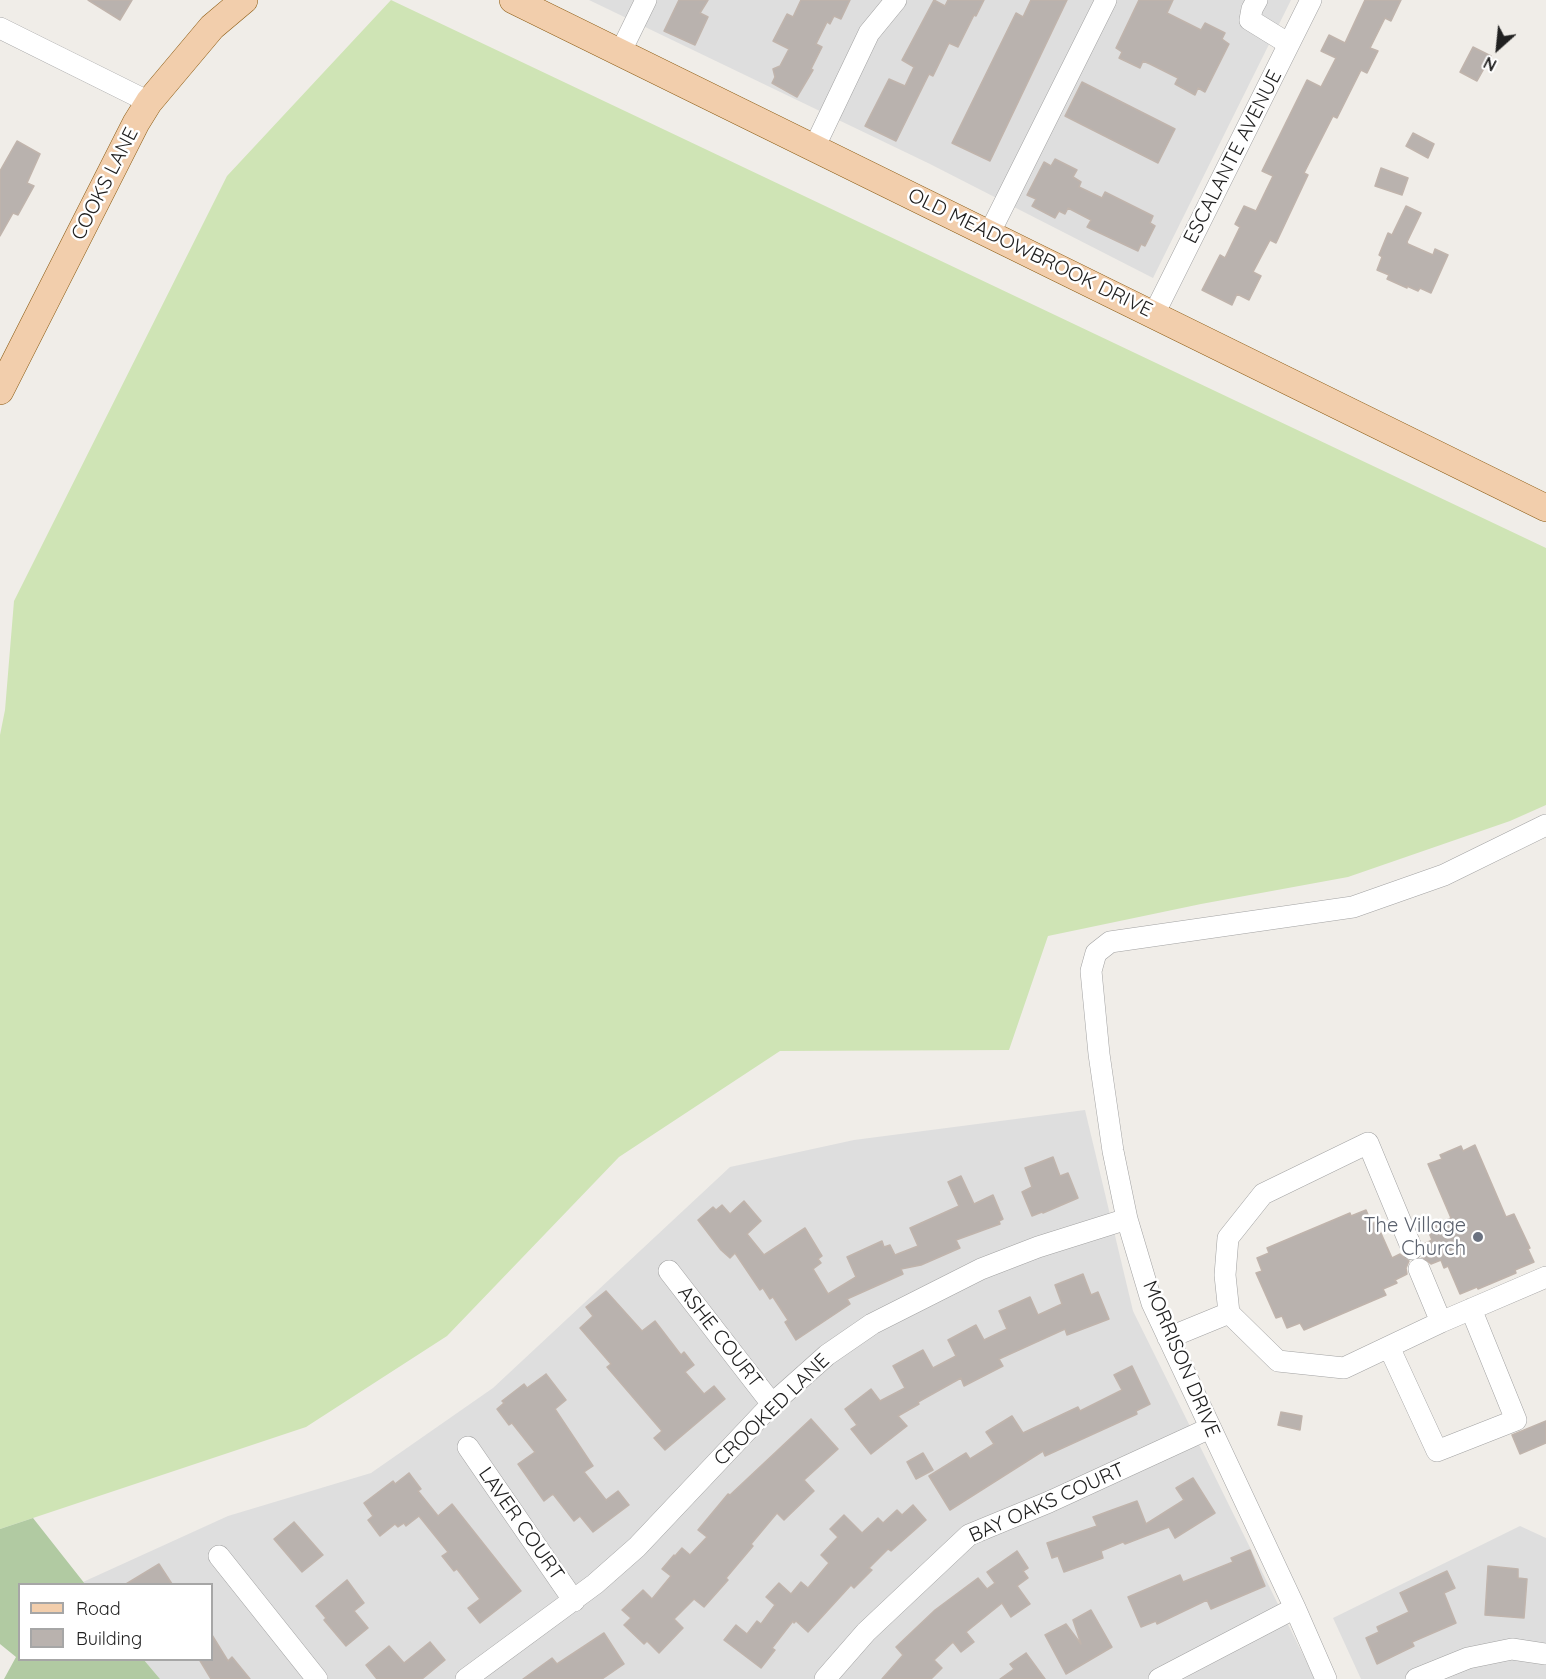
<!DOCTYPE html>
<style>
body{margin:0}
#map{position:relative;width:1546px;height:1679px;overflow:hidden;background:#f0ede8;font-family:Quicksand,sans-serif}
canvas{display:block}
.legend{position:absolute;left:18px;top:1583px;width:195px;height:78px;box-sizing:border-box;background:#fff;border:2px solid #a6a6a6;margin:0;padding:8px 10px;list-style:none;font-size:18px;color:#212121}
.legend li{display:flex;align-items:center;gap:12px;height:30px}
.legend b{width:30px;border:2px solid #a6a6a6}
.north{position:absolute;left:1468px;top:18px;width:60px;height:60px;-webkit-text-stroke:4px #fff;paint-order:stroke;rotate:207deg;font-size:16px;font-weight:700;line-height:24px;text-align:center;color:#212121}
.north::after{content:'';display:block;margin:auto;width:21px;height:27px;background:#212121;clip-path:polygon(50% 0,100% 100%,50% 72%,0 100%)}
</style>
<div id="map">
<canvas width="1546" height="1679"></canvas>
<ul class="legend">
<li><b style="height:8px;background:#f2ceac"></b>Road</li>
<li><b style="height:16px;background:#b9b2ae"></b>Building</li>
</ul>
<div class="north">N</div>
</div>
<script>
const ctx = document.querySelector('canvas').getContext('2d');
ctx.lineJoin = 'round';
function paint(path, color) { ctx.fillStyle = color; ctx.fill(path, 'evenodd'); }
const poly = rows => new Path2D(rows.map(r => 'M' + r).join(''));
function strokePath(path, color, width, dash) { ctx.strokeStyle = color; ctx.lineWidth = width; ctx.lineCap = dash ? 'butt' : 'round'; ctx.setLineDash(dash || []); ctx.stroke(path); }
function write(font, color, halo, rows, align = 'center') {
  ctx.font = font + ' Quicksand,sans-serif'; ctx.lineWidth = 5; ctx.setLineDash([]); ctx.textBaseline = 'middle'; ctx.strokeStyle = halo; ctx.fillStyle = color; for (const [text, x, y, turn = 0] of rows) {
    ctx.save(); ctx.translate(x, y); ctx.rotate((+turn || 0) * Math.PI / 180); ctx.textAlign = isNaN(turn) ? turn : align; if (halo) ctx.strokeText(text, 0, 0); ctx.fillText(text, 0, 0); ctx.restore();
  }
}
paint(poly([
 [589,0,1291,0,1153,278,930,164],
 [1085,1110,1133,1311,1315,1679,160,1679,144,1660,212,1660,212,1584,85,1584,83,1582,228,1516,371,1473,493,1388,730,1167,854,1140],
 [1520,1526,1546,1538,1546,1679,1361,1679,1333,1618]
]), '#dedede');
paint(poly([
 [391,0,1546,548,1546,805,1510,821,1348,877,1201,904,1048,936,1009,1050,780,1051,619,1157,447,1336,306,1427,0,1529,0,735,5,710,14,601,227,176]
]), '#cfe4b5');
paint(poly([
 [33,1518,85,1584,20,1584,20,1660,144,1660,160,1679,4,1679,16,1657,0,1644,0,1529]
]), '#b1caa2');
const building = poly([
 [88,0,132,0,120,20,88,0],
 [679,0,708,0,700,13,708,17,695,45,664,31,679,0],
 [801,0,850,0,841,19,834,16,830,24,827,22,816,44,822,47,811,69,813,70,797,97,772,83,775,77,773,69,780,66,789,49,773,41,787,14,793,17,801,0],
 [934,0,945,6,948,0,984,0,976,16,974,15,958,47,949,43,933,76,929,74,896,141,865,126,889,79,905,86,914,67,902,60,934,0],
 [1031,0,1067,0,990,161,952,143,1016,13,1023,17,1031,0],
 [1139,0,1173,0,1167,13,1201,30,1205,23,1225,33,1222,39,1229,44,1205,92,1198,88,1195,95,1175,84,1178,78,1150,64,1143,61,1140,68,1119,58,1122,52,1116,48,1139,0],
 [1365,0,1401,0,1391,21,1385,18,1370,48,1378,51,1367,73,1361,70,1337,118,1333,116,1304,173,1308,175,1276,243,1270,240,1253,272,1261,276,1249,300,1237,294,1232,305,1202,290,1220,255,1225,258,1240,227,1235,224,1244,206,1256,211,1273,176,1262,171,1307,80,1321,87,1336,58,1321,51,1329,35,1345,43,1365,0],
 [1473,47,1491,56,1477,81,1460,72,1473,47],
 [1082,82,1175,129,1158,163,1065,116,1082,82],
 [1413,133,1434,144,1428,158,1406,146,1413,133],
 [17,141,40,154,27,183,34,186,18,215,13,213,0,236,0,171,17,141],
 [1055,159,1077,170,1073,177,1081,182,1079,187,1102,198,1105,192,1153,216,1150,223,1155,226,1145,246,1141,244,1138,251,1087,227,1091,220,1068,208,1065,214,1059,211,1055,218,1032,206,1036,199,1027,195,1044,162,1051,166,1055,159],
 [1381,168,1408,178,1402,195,1375,186,1381,168],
 [1406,206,1421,213,1407,242,1408,244,1433,255,1435,249,1448,255,1431,293,1420,288,1418,291,1407,286,1407,288,1387,279,1389,275,1377,270,1382,257,1379,255,1388,233,1392,235,1406,206],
 [1475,1145,1506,1217,1514,1214,1530,1248,1528,1249,1534,1262,1515,1270,1516,1273,1478,1289,1477,1287,1460,1294,1448,1266,1444,1268,1441,1260,1431,1264,1422,1257,1424,1251,1424,1244,1432,1240,1427,1228,1451,1218,1428,1164,1442,1159,1440,1155,1461,1146,1463,1151,1475,1145],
 [1053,1157,1060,1176,1068,1173,1078,1198,1043,1213,1042,1212,1032,1216,1022,1192,1032,1187,1025,1168,1053,1157],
 [961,1176,974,1204,993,1195,1003,1219,999,1221,1000,1224,956,1240,960,1248,921,1265,901,1269,903,1274,847,1299,850,1304,796,1340,785,1322,788,1320,773,1297,770,1299,763,1288,760,1290,735,1253,730,1258,721,1250,698,1220,713,1207,716,1210,722,1205,730,1214,744,1201,761,1221,747,1234,764,1255,805,1228,822,1256,818,1259,821,1263,813,1269,828,1294,856,1277,847,1257,882,1241,884,1247,890,1245,895,1255,918,1246,910,1228,959,1206,948,1182,961,1176],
 [1366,1210,1372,1224,1376,1222,1392,1258,1400,1254,1409,1261,1406,1268,1407,1274,1395,1280,1397,1283,1383,1289,1386,1295,1304,1330,1300,1323,1287,1328,1282,1316,1276,1318,1256,1273,1262,1271,1257,1258,1269,1253,1267,1248,1350,1213,1351,1216,1366,1210],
 [1083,1274,1091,1295,1098,1292,1109,1319,1067,1335,1065,1329,999,1359,1003,1366,964,1386,961,1378,918,1402,919,1404,898,1416,907,1426,871,1454,851,1429,857,1425,845,1409,871,1389,880,1401,905,1388,893,1366,923,1350,933,1368,956,1356,948,1340,976,1325,984,1340,1007,1329,999,1311,1030,1297,1038,1315,1062,1304,1055,1285,1083,1274],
 [606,1291,642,1331,655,1321,681,1355,684,1352,694,1365,685,1372,704,1394,714,1386,725,1399,665,1450,654,1438,662,1431,607,1367,611,1364,580,1328,593,1316,586,1307,606,1291],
 [1132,1366,1150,1404,1136,1411,1137,1414,1045,1456,1043,1451,950,1510,929,1476,966,1453,970,1459,994,1444,986,1432,1012,1416,1023,1433,1078,1407,1080,1411,1122,1390,1114,1375,1132,1366],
 [546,1374,566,1400,555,1409,593,1466,584,1472,606,1500,618,1491,629,1505,593,1532,580,1516,574,1521,553,1494,544,1501,518,1464,535,1452,512,1423,509,1425,497,1409,504,1403,502,1401,524,1384,527,1388,546,1374],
 [1281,1412,1302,1416,1300,1430,1278,1425,1281,1412],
 [811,1419,838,1449,804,1480,814,1491,784,1520,777,1513,751,1544,753,1546,726,1578,728,1580,704,1607,694,1599,674,1619,683,1628,659,1653,647,1641,644,1644,624,1625,631,1618,622,1610,643,1590,652,1599,671,1576,662,1569,674,1555,675,1556,682,1548,690,1555,707,1537,698,1530,728,1494,730,1495,811,1419],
 [1546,1421,1546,1443,1520,1454,1512,1435,1546,1421],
 [923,1453,933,1470,916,1479,907,1462,923,1453],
 [409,1473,421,1489,418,1491,438,1516,452,1504,521,1591,480,1623,468,1608,480,1599,457,1569,454,1571,442,1556,448,1552,419,1516,406,1526,404,1523,398,1527,395,1524,380,1536,368,1520,373,1516,364,1503,393,1481,395,1484,409,1473],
 [1193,1478,1215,1513,1175,1538,1169,1527,1125,1544,1123,1542,1101,1551,1103,1558,1064,1572,1058,1556,1052,1558,1047,1543,1097,1526,1093,1517,1112,1510,1137,1501,1146,1524,1184,1500,1176,1488,1193,1478],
 [913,1505,926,1520,891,1551,888,1549,869,1568,872,1570,854,1588,851,1585,808,1632,796,1621,794,1623,793,1621,772,1648,775,1650,761,1668,724,1640,736,1625,747,1634,757,1621,761,1624,775,1605,766,1597,779,1583,791,1594,801,1582,808,1588,829,1563,821,1555,838,1537,830,1529,844,1515,862,1533,878,1518,883,1523,897,1510,902,1515,913,1505],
 [294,1522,323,1555,302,1572,274,1539,294,1522],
 [1250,1550,1265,1586,1211,1609,1207,1600,1157,1624,1156,1621,1141,1627,1128,1597,1180,1575,1183,1582,1233,1562,1231,1558,1250,1550],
 [1017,1551,1028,1568,1023,1571,1028,1578,1017,1586,1030,1604,1011,1617,1002,1603,966,1632,974,1642,961,1652,953,1642,934,1660,942,1668,931,1679,882,1679,903,1655,896,1647,935,1610,978,1578,987,1589,995,1583,987,1572,1017,1551],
 [159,1564,172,1584,126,1584,159,1564],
 [1488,1566,1518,1569,1518,1578,1527,1579,1524,1618,1485,1615,1488,1566],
 [1447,1571,1455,1588,1444,1593,1456,1623,1412,1642,1414,1646,1377,1664,1366,1638,1379,1632,1377,1627,1409,1612,1400,1593,1447,1571],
 [347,1580,364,1603,354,1611,368,1628,346,1646,324,1620,326,1618,316,1606,347,1580],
 [1091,1610,1112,1647,1066,1674,1045,1635,1066,1624,1081,1644,1073,1620,1091,1610],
 [604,1633,624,1664,602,1679,523,1679,552,1658,557,1664,604,1633],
 [212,1635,228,1661,232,1657,250,1679,211,1679,199,1659,212,1659,212,1635],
 [430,1642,445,1660,422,1679,377,1679,366,1665,389,1646,404,1663,430,1642],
 [1026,1653,1045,1679,1000,1679,1014,1669,1010,1664,1026,1653]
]);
paint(building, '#b9b2ae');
strokePath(building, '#c0b4ac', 1.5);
const minor = poly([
 [1257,0,1252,9,1250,20,1289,44],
 [0,28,149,102],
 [620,53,646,0],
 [814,148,869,33,896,0],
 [989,234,1106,0],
 [1154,314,1311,0],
 [669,1271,772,1404],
 [1229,1313,1225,1275,1228,1238,1263,1194,1368,1143,1412,1249],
 [1441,1322,1546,1277],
 [1168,1338,1229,1313,1278,1361,1344,1368,1441,1322,1419,1269],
 [1389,1347,1437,1451,1516,1420,1471,1309],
 [468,1447,574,1601],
 [219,1556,317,1679],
 [466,1679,595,1584,637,1547,772,1404,827,1355,872,1324,981,1269,1038,1247,1127,1219],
 [825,1679,866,1632,969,1535,1049,1502,1210,1428],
 [1159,1679,1295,1608],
 [1326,1679,1295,1608,1152,1303,1127,1219,1113,1151,1099,1054,1091,971,1096,953,1110,942,1353,907,1444,875,1546,825],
 [1416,1679,1468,1658,1512,1649,1546,1654]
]);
const major = poly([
 [513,0,1546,508],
 [0,391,136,123,149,102,212,27,244,0]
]);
strokePath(minor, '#a2a2a2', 22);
strokePath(major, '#8b5b12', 28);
strokePath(minor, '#fff', 21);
strokePath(major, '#f2ceac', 27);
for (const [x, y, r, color] of [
 [1478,1237,6,"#6b7280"]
]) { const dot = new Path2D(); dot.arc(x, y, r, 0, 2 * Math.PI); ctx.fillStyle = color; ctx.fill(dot); strokePath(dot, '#fff', 2); }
write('20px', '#212121', '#fff', [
 ["ESCALANTE AVENUE",1233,157,-63],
 ["COOKS LANE",105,184,-63],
 ["OLD MEADOWBROOK DRIVE",1030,253,26],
 ["ASHE COURT",720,1337,52],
 ["MORRISON DRIVE",1181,1359,67],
 ["CROOKED LANE",772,1410,-44],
 ["BAY OAKS COURT",1047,1503,-24],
 ["LAVER COURT",521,1524,55]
]);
write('20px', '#5b616d', '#fff', [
 ["The Village",1466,1226],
 ["Church",1466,1249]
], 'right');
</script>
